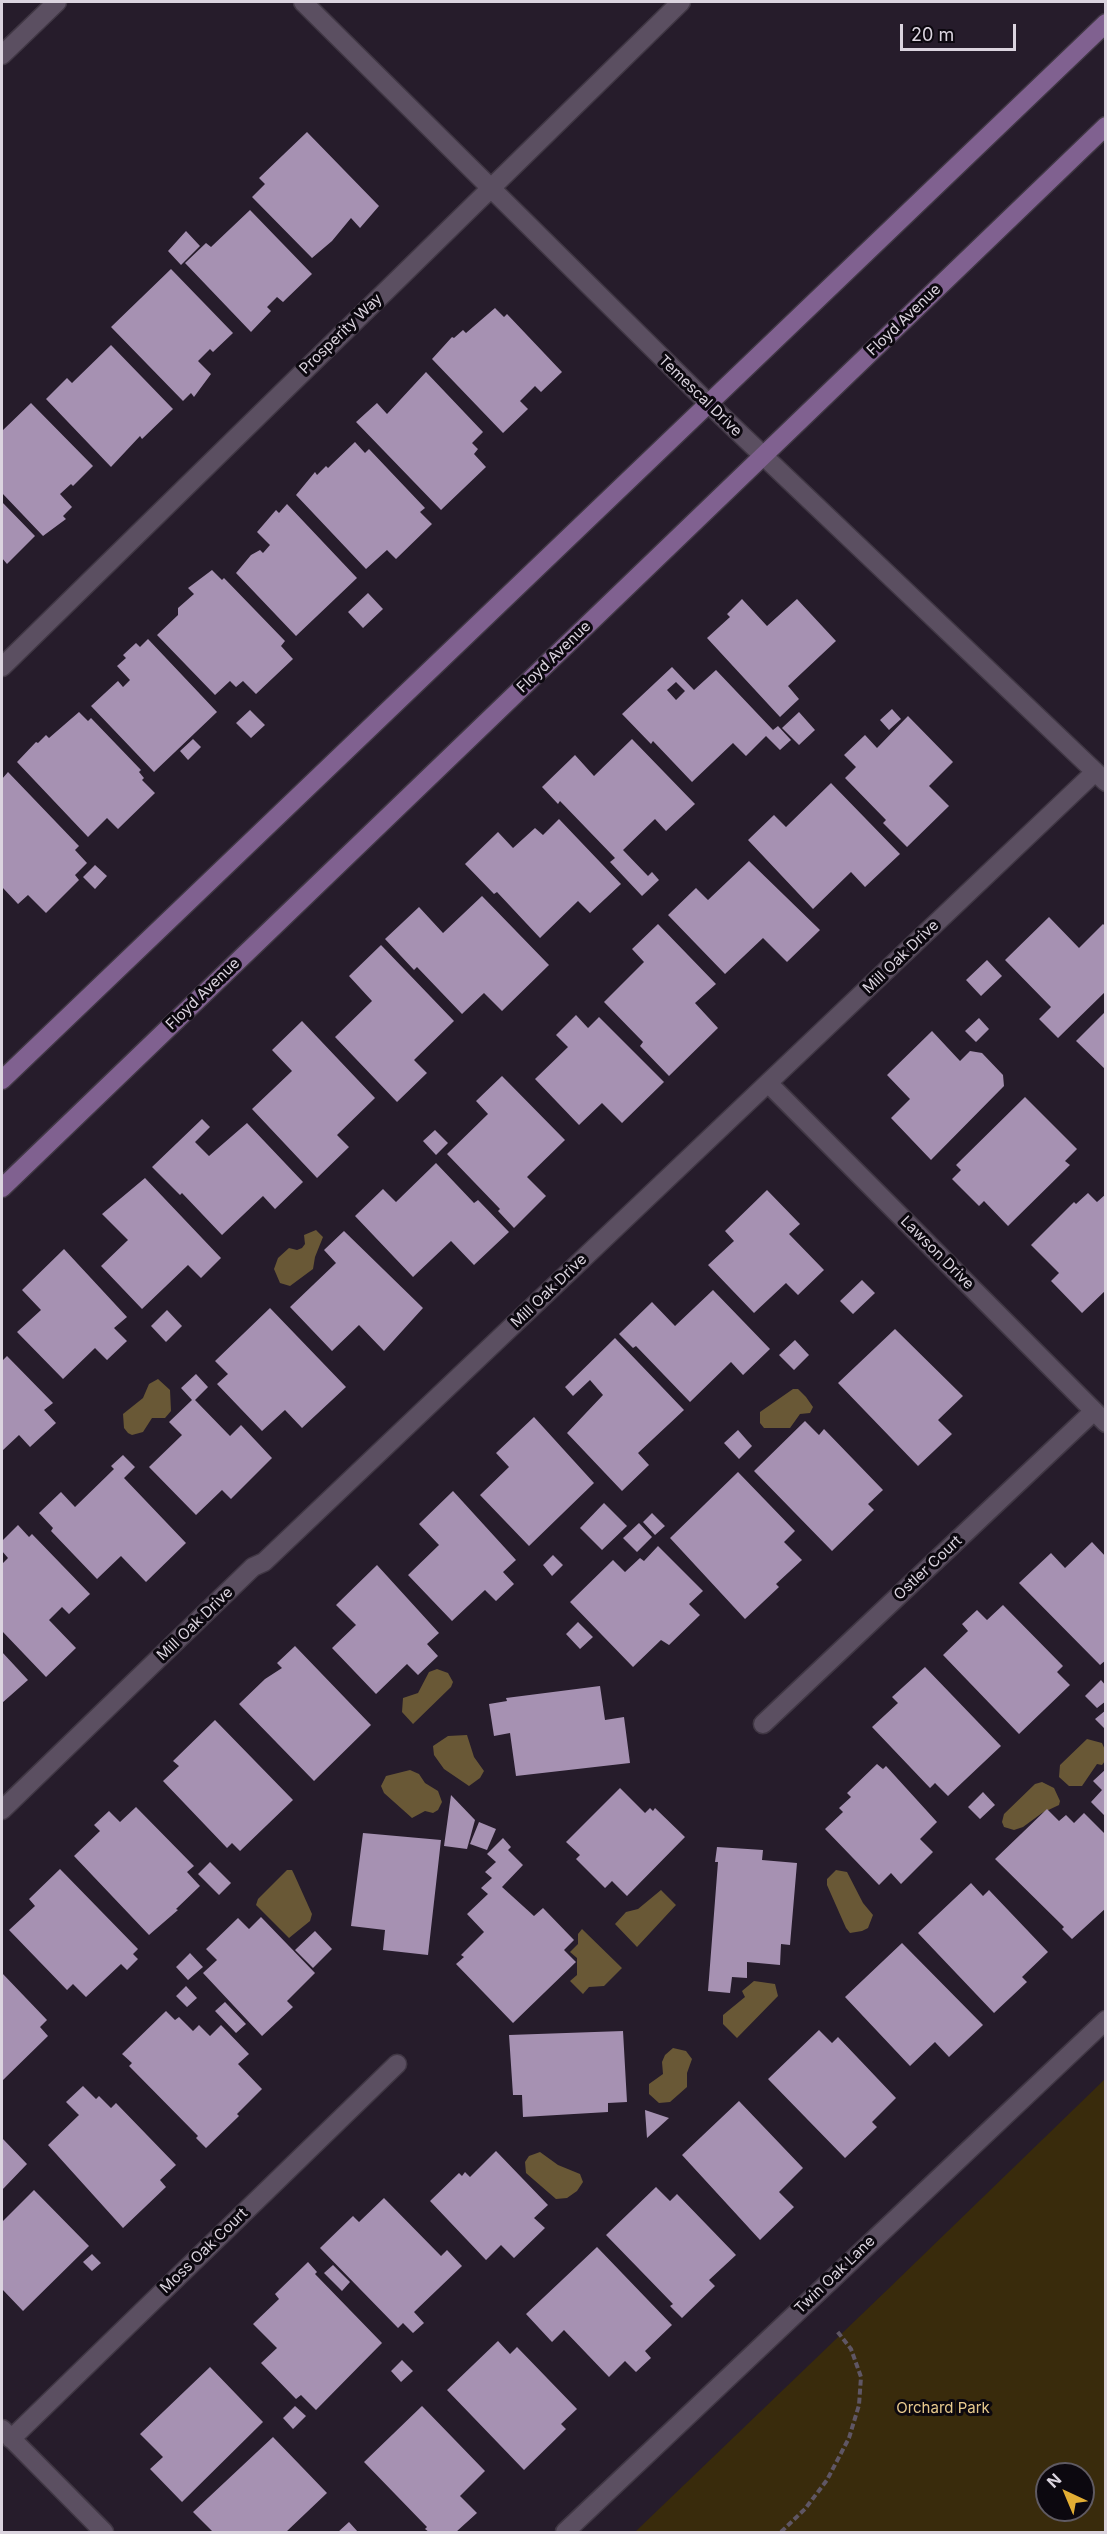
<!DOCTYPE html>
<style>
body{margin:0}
#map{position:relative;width:1107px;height:2534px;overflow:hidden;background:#261c2b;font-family:Inter,sans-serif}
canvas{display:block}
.frame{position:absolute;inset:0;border:3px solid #dbd4df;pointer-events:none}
.north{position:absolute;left:1035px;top:2462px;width:60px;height:60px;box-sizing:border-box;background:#0c080f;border:2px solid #5f5a62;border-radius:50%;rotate:316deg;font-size:16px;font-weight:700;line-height:24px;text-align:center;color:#dbd4df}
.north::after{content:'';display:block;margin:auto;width:21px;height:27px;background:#e3ae34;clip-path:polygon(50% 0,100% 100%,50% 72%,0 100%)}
.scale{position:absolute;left:900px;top:24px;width:116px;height:27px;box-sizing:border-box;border:3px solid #dbd4df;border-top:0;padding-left:8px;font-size:18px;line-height:21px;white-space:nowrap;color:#dbd4df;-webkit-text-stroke:4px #0c080f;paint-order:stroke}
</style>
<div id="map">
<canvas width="1107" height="2534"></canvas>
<div class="frame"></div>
<div class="north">N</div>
<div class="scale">20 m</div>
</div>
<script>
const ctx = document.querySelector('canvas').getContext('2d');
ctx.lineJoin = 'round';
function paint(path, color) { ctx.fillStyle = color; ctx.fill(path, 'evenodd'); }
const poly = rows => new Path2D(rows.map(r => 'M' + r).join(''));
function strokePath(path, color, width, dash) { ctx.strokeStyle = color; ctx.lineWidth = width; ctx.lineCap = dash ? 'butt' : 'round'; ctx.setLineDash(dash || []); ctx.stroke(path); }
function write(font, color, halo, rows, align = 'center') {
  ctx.font = font + ' Inter,sans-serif'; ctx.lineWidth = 6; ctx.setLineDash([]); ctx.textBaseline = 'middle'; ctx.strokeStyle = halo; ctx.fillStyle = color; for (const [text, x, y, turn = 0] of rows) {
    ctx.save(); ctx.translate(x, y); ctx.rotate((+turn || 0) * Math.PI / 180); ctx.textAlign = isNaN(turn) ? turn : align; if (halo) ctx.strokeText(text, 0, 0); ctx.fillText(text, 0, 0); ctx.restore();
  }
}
paint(poly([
 [1105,2079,1105,2532,635,2532,885,2292],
 [1047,2474,1083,2474,1083,2510,1047,2510]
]), '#392b0c');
paint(poly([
 [316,1230,323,1237,315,1257,313,1269,290,1286,280,1283,274,1269,278,1258,289,1248,297,1250,302,1248,305,1244,304,1235],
 [158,1379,170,1390,171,1411,165,1418,152,1418,143,1432,132,1435,128,1433,124,1428,123,1414,143,1398,149,1384],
 [793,1389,798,1389,806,1397,813,1407,810,1413,800,1414,790,1428,764,1428,760,1423,760,1412],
 [437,1669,448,1673,453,1682,451,1687,413,1724,402,1712,403,1698,418,1693,429,1672],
 [467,1735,474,1757,484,1771,480,1778,469,1786,444,1769,434,1755,433,1746,448,1736],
 [1087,1739,1102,1743,1105,1750,1105,1761,1102,1765,1097,1764,1082,1786,1069,1786,1059,1777,1060,1765],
 [410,1770,419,1774,425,1783,438,1791,442,1802,438,1810,433,1813,425,1811,412,1818,384,1793,381,1786,386,1776],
 [1042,1782,1054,1788,1060,1801,1059,1805,1042,1813,1023,1827,1014,1830,1004,1827,1002,1822,1004,1814,1035,1784],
 [287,1870,292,1870,294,1874,312,1914,310,1921,289,1938,256,1905,258,1899],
 [836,1870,847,1872,863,1903,873,1915,868,1928,862,1931,850,1933,846,1928,827,1885,827,1879],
 [661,1890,676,1905,637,1947,615,1924,626,1912,638,1909],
 [582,1929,622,1968,604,1986,589,1987,583,1994,570,1981,577,1975,577,1958,570,1952,578,1944,578,1934],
 [754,1981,775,1984,778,1996,737,2038,723,2024,723,2015,745,1997,742,1991],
 [673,2048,686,2051,692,2059,687,2073,687,2087,670,2102,659,2103,649,2094,649,2084,663,2074,662,2062,665,2055],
 [540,2152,558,2165,580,2174,583,2182,577,2191,567,2198,556,2199,526,2173,525,2162,529,2156]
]), '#695836');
paint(poly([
 [307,132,379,206,360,228,351,218,332,241,312,258,252,197,265,184,259,178],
 [250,210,312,274,283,302,277,297,267,307,271,311,251,332,185,263,206,243,211,247],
 [186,231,200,246,181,265,168,251],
 [171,269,233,333,213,352,210,349,198,361,211,374,194,397,191,393,183,401,111,327],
 [495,308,504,317,507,314,562,372,541,392,535,386,520,401,528,409,503,433,432,359,452,337,454,338,463,330,466,333],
 [111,345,173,409,142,439,140,436,111,467,46,399,67,378,72,383],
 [426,372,483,432,472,443,478,449,474,454,486,467,441,510,356,422,377,403,387,414],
 [31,403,93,466,73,486,71,484,60,494,72,507,63,516,66,519,43,536,2,493,2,431],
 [355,442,365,453,369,449,425,508,420,512,432,524,396,559,387,550,366,569,296,495,315,472,317,475,326,466,328,468],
 [2,502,35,536,7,564,2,558],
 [287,504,357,578,296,636,236,573,251,555,260,550,263,553,270,545,257,532,276,510,279,513],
 [212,570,222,580,224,578,285,641,281,646,293,659,256,694,243,681,236,687,230,681,215,695,157,635,178,615,178,608,194,594,188,588],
 [368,593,383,609,363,628,348,612],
 [742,599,767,626,797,599,836,641,788,686,799,699,780,717,707,638,730,617,727,614],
 [148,639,217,712,154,772,91,706,118,681,123,687,130,680,117,666,126,658,123,655,136,643,140,647],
 [672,667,694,690,716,670,773,730,778,726,791,740,780,750,766,736,746,756,733,743,692,782,653,741,651,744,622,714],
 [676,682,685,691,676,700,667,690],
 [892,709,901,719,889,730,880,720],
 [250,710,265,725,251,738,236,723],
 [79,712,88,721,91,718,141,770,139,772,144,778,142,780,155,793,118,829,107,818,88,837,17,762,36,742,38,743,46,735,49,738],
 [799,712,815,730,799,745,782,728],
 [908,716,953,762,929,786,949,806,907,847,883,823,886,820,845,778,856,767,844,755,865,735,877,748],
 [193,739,201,747,188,760,180,751],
 [632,739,695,804,666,831,655,819,623,850,648,876,652,872,659,880,642,896,610,862,615,858,560,801,558,804,542,787,575,755,594,776],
 [8,772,79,846,75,850,87,863,75,875,79,880,46,913,28,895,18,904,2,887,2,779],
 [831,783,900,854,865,887,851,872,813,909,748,840,774,815,786,827],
 [559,819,621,884,590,913,578,901,540,938,497,892,494,894,465,864,498,832,513,848,535,828,543,835],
 [749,861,820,930,787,962,763,938,725,974,668,915,696,888,708,900],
 [95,865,107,876,95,889,83,877],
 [482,896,549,965,502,1011,484,993,462,1014,417,967,414,970,385,939,419,907,443,933],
 [1049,917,1079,948,1103,924,1106,927,1106,991,1058,1038,1039,1019,1051,1007,1005,960],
 [658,924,716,984,695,1003,718,1028,669,1076,640,1046,643,1042,604,1002,644,962,632,949],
 [381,945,454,1021,414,1060,427,1073,397,1102,335,1037,372,1001,349,976],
 [987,960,1002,976,981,996,966,980],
 [1106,1011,1106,1070,1076,1041],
 [576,1015,588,1028,599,1017,664,1082,622,1123,602,1103,579,1125,535,1079,568,1047,556,1035],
 [979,1018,989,1029,976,1042,965,1031],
 [302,1021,375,1098,337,1135,349,1147,317,1178,252,1109,292,1071,272,1050],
 [932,1031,960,1061,970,1051,982,1053,1003,1075,1004,1086,931,1160,891,1118,910,1099,887,1075],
 [502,1076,565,1140,527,1177,546,1196,514,1228,498,1211,500,1209,447,1154,488,1114,476,1101],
 [1025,1097,1077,1149,1065,1161,1070,1165,1008,1226,984,1201,979,1206,952,1179,961,1170,956,1165],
 [202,1119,210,1127,195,1142,209,1156,247,1123,303,1182,275,1209,263,1196,222,1235,182,1193,180,1195,152,1167],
 [435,1130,448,1143,436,1155,423,1141],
 [436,1163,474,1203,478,1200,509,1232,474,1265,451,1241,413,1277,355,1216,383,1189,396,1202],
 [145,1178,221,1258,201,1278,188,1265,142,1309,101,1266,128,1240,102,1214],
 [767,1190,800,1224,789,1234,824,1270,798,1295,786,1283,754,1313,708,1265,734,1241,725,1231],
 [1088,1193,1097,1202,1106,1194,1106,1290,1082,1313,1051,1281,1059,1273,1031,1245,1074,1202,1076,1204],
 [344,1231,423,1308,384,1351,359,1325,332,1351,290,1307,336,1263,324,1250],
 [64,1249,127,1317,114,1328,127,1341,107,1360,95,1348,63,1379,17,1332,41,1310,22,1290],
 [862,1280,875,1293,853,1314,840,1301],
 [713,1290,770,1349,743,1375,731,1362,690,1402,636,1346,633,1348,619,1334,652,1302,675,1326],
 [270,1308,346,1387,302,1428,285,1410,262,1431,217,1384,228,1374,215,1361],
 [167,1310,182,1326,166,1342,151,1326],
 [895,1329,963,1396,938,1420,952,1434,918,1466,838,1383],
 [615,1338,684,1410,638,1453,649,1465,622,1491,567,1433,603,1395,590,1380,573,1396,565,1387],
 [795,1340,809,1355,794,1370,779,1355],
 [7,1356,53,1403,44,1410,56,1423,30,1447,19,1435,2,1451,2,1361],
 [196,1374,208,1387,195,1400,230,1436,241,1425,272,1458,231,1499,222,1490,196,1515,149,1467,182,1435,169,1422,192,1400,181,1388],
 [534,1417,594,1483,529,1546,480,1495,509,1467,496,1453],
 [805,1421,819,1435,824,1429,883,1490,868,1504,874,1510,832,1551,754,1471],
 [738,1430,752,1446,739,1459,724,1443],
 [123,1455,135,1467,124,1478,186,1543,146,1582,121,1556,97,1579,51,1531,53,1528,39,1513,61,1492,75,1507,114,1469,111,1466],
 [738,1472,795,1531,784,1542,802,1560,776,1584,779,1587,745,1619,670,1538],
 [453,1491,516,1560,503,1572,514,1584,496,1601,485,1590,452,1621,408,1575,439,1545,419,1524],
 [604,1503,627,1526,602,1550,580,1528],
 [652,1513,665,1526,655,1535,643,1522],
 [639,1523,652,1537,637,1552,623,1538],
 [18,1525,29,1537,32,1534,90,1594,69,1614,62,1607,49,1620,76,1648,46,1677,2,1631,2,1564,8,1558,2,1551,2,1541],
 [1092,1542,1106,1557,1106,1660,1100,1665,1019,1583,1051,1553,1065,1568],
 [658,1546,703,1591,689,1604,700,1615,669,1645,661,1640,633,1667,570,1602,613,1560,625,1572,640,1558,644,1561],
 [553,1555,563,1565,552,1576,543,1565],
 [377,1565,439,1633,427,1644,438,1656,418,1675,407,1664,376,1694,332,1648,356,1625,336,1605],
 [1003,1605,1063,1666,1057,1672,1070,1685,1019,1734,943,1655,968,1631,962,1624,977,1610,987,1620],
 [578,1622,593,1637,580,1649,566,1634],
 [295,1646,371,1725,314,1781,239,1704,265,1679,282,1668,277,1663],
 [2,1652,28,1680,2,1703],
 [925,1667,1001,1746,948,1796,935,1783,930,1788,872,1727,898,1703,892,1697],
 [1101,1680,1106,1686,1106,1701,1097,1708,1085,1696],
 [600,1686,605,1720,624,1717,630,1763,516,1776,510,1733,494,1736,489,1704,507,1701,506,1698],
 [1106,1710,1106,1730,1095,1719],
 [215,1720,293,1800,240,1851,232,1843,227,1848,163,1781,179,1766,173,1761],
 [877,1764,883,1769,886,1766,937,1822,920,1839,933,1852,901,1884,891,1873,879,1885,825,1829,843,1812,839,1808,851,1797,847,1793],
 [1106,1769,1106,1817,1091,1802,1102,1790,1093,1781],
 [620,1788,645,1813,650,1808,653,1811,655,1808,685,1837,627,1896,612,1881,605,1888,576,1859,580,1855,566,1842],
 [983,1792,995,1805,980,1819,968,1807],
 [451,1795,475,1820,467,1849,444,1846],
 [136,1807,194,1866,187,1872,200,1886,176,1909,178,1910,149,1935,74,1856,100,1831,94,1825,109,1811,120,1822],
 [1047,1809,1059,1821,1066,1815,1074,1823,1084,1813,1106,1835,1106,1908,1072,1939,1062,1929,1064,1927,995,1859],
 [479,1822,496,1829,487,1850,470,1844],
 [363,1833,441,1840,428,1955,383,1950,385,1930,351,1926],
 [503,1838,511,1847,508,1850,523,1865,502,1887,534,1916,543,1908,574,1940,564,1950,576,1962,513,2023,456,1964,464,1957,461,1955,484,1932,467,1914,488,1894,481,1888,492,1878,485,1872,496,1862,487,1854],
 [717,1847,763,1850,762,1860,797,1863,790,1945,781,1944,780,1965,747,1962,747,1978,732,1977,730,1993,708,1991,718,1862,715,1862],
 [210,1862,231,1883,219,1895,198,1874],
 [60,1869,138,1949,133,1954,138,1959,127,1970,121,1964,86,1997,73,1984,67,1990,9,1930,35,1906,29,1899],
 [971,1883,983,1896,989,1890,1048,1952,1022,1977,1027,1982,994,2013,918,1933],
 [261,1917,315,1973,287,2001,293,2007,262,2036,203,1973,217,1960,206,1949,238,1918,249,1929],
 [315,1931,332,1949,313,1968,295,1950],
 [902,1943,983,2025,949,2057,935,2042,910,2066,845,1997],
 [190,1953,203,1967,188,1980,176,1967],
 [2,1973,47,2020,40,2027,48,2036,2,2081],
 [186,1986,197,1998,187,2007,176,1996],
 [225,2002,246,2024,236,2033,215,2011],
 [166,2011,175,2020,179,2017,193,2031,199,2025,210,2036,221,2025,249,2054,238,2064,262,2089,237,2114,239,2116,206,2148,196,2138,198,2136,129,2066,132,2063,122,2054],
 [819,2030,832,2043,838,2037,896,2098,872,2122,877,2127,845,2158,768,2079],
 [623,2031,627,2102,608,2103,608,2112,523,2117,522,2095,513,2095,509,2035],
 [83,2086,96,2099,99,2096,111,2108,116,2103,176,2165,160,2180,166,2187,123,2228,48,2145,79,2115,66,2102],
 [739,2101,803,2168,779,2192,794,2207,760,2240,682,2155],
 [645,2110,669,2118,647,2138],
 [2,2138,27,2164,2,2190],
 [496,2151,548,2205,534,2218,545,2228,514,2258,501,2245,486,2260,430,2201,459,2173,462,2176,465,2172,470,2177],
 [656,2187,670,2201,677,2194,736,2255,709,2280,715,2286,682,2318,670,2306,673,2304,606,2235],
 [34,2190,89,2246,23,2311,2,2289,2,2222],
 [384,2198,441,2256,447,2250,462,2266,414,2312,424,2323,413,2333,403,2323,398,2328,320,2248,353,2216,359,2222],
 [597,2247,672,2325,645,2351,651,2358,636,2372,625,2361,609,2377,564,2330,552,2342,526,2314],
 [92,2254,101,2263,92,2271,83,2262],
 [308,2262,317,2272,315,2274,382,2343,316,2410,301,2395,296,2399,261,2363,277,2348,253,2324,279,2299,275,2294],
 [333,2265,350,2282,342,2291,324,2273],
 [498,2341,510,2354,517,2347,577,2409,561,2424,566,2429,524,2470,447,2390],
 [402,2360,413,2371,401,2382,391,2371],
 [210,2367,263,2422,182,2502,150,2469,163,2457,140,2434],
 [295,2406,306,2416,293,2429,283,2418],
 [422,2406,485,2471,460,2496,477,2513,456,2532,429,2532,425,2529,427,2527,364,2462],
 [273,2437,327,2493,286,2532,213,2532,193,2512],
 [349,2522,358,2532,338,2532]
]), '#a691b2');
const street = poly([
 [303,2,709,404,1106,782],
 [2,55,57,2],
 [2,667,681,2],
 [768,1083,1106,1423],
 [763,1724,1094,1411],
 [2,1810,253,1567,264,1562,1095,772],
 [2,2429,104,2532],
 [11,2439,397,2064],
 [565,2532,1106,2020]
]);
const secondary = poly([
 [2,1080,1106,23],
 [2,1188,1106,126]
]);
strokePath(street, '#403744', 21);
strokePath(secondary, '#403744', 21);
strokePath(poly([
 [781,2532,805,2509,827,2480,849,2438,859,2405,861,2377,851,2349,837,2331]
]), '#5f5664', 4, [6, 3]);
strokePath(street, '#5b4f61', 18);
strokePath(secondary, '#806190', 18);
write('15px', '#dbd4df', '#0c080f', [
 ["Floyd Avenue",904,320,-44],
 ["Prosperity Way",341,334,-44],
 ["Temescal Drive",700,396,44],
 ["Floyd Avenue",554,657,-44],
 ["Mill Oak Drive",901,957,-44],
 ["Floyd Avenue",203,994,-44],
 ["Lawson Drive",937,1253,45],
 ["Mill Oak Drive",549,1291,-44],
 ["Ostler Court",928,1568,-43],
 ["Mill Oak Drive",195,1624,-44],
 ["Moss Oak Court",204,2251,-44],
 ["Twin Oak Lane",835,2275,-44]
]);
write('15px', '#e8ca8e', '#0c080f', [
 ["Orchard Park",943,2408]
]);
</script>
